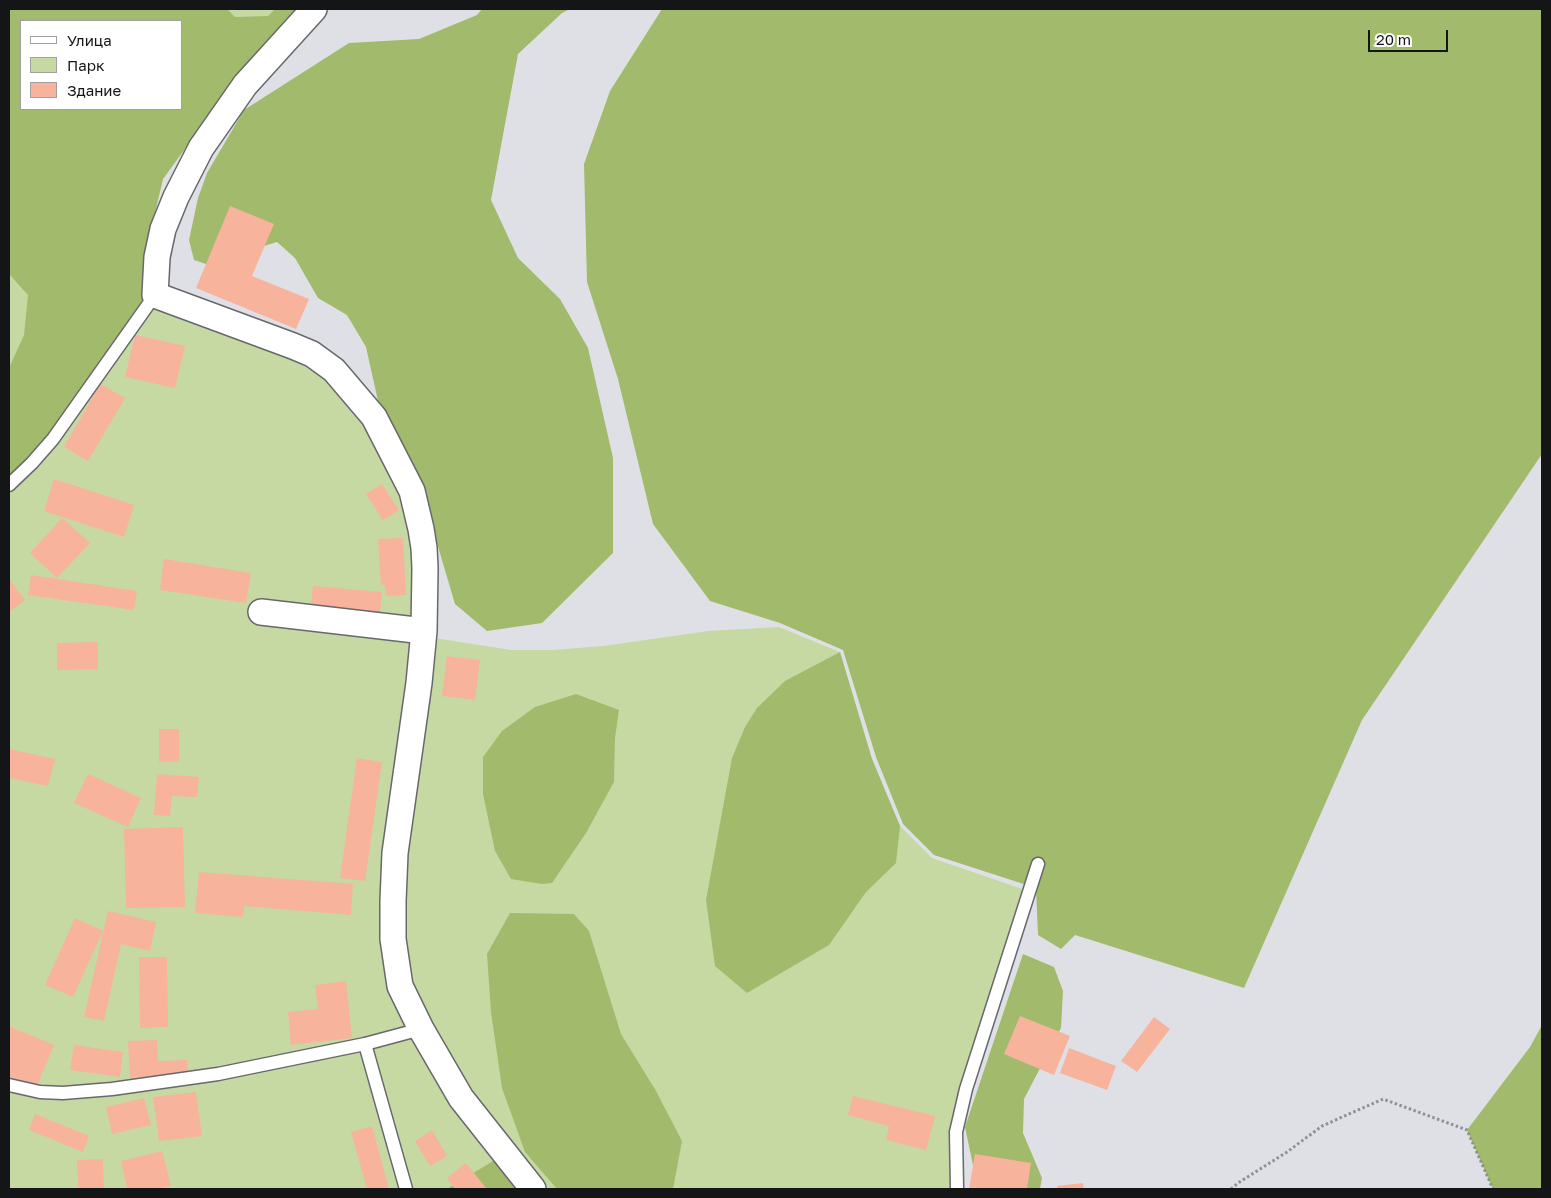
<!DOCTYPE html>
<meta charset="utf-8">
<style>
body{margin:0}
#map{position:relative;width:1551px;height:1198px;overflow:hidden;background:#dfe0e6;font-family:"Golos Text",sans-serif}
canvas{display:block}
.frame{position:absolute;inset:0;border:10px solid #141517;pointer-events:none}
.legend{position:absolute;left:20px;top:20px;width:162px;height:90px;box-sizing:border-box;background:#fff;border:1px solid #a1a1a2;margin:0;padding:6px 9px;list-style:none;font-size:15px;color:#141517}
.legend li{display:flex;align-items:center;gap:10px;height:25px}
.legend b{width:25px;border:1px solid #a1a1a2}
.scale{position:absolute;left:1368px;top:30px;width:80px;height:22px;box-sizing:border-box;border:2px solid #141517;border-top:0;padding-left:6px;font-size:15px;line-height:18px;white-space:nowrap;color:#141517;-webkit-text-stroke:4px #fff;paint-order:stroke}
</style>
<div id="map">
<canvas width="1551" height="1198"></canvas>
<div class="frame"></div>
<ul class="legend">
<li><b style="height:6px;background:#fff"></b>Улица</li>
<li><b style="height:14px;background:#c7d9a3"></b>Парк</li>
<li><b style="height:14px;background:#f7b39c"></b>Здание</li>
</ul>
<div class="scale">20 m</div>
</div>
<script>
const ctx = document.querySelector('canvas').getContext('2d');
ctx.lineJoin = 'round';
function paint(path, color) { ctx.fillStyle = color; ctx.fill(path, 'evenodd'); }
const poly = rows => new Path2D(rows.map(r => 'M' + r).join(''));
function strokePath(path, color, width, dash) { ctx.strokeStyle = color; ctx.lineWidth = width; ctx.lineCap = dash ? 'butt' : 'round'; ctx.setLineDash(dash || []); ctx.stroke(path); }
paint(poly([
 [9,9,301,9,229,88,163,179,147,246,154,297,311,351,373,422,407,491,419,565,416,635,511,650,553,650,603,646,708,631,779,627,840,652,872,759,900,826,932,858,1031,892,956,1132,957,1189,9,1189],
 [21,21,181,21,181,109,21,109]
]), '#c7d9a3');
paint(poly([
 [9,9,227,9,235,17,268,16,275,9,301,9,229,88,163,179,147,246,154,297,65,414,29,475,9,490,9,368,24,335,28,295,9,274],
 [21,21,181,21,181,109,21,109],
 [482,9,570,9,562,13,518,54,491,200,518,258,560,299,588,348,613,458,613,553,542,623,487,631,455,604,429,516,412,485,378,401,366,347,347,315,318,298,295,258,277,242,206,264,194,260,189,240,198,198,207,173,244,110,349,43,419,39,477,15],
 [662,9,1542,9,1542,454,1362,720,1244,988,1075,935,1061,949,1038,935,1036,888,934,855,903,824,876,757,843,650,780,623,710,601,653,524,618,379,587,282,584,164,610,91],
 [840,652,872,759,900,826,896,863,866,892,829,945,747,993,715,966,706,900,732,758,745,727,757,708,785,681],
 [576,694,619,710,615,738,614,782,586,833,552,883,542,884,511,879,495,851,483,794,483,757,502,731,535,707],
 [510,913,574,914,589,931,621,1034,656,1091,682,1141,673,1189,557,1189,525,1152,502,1088,491,1012,487,954],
 [1023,954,1054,967,1063,991,1061,1028,1024,1099,1023,1133,1042,1178,1040,1189,978,1189,965,1127],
 [1542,1025,1542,1189,1493,1189,1467,1130,1530,1047],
 [498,1158,523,1189,447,1189]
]), '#a2ba6b');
paint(poly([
 [230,206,274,224,252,276,309,299,296,329,196,288],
 [135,335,185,346,175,388,125,377],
 [100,384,125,398,88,461,64,447],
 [54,479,134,505,124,537,44,511],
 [382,484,399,510,383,520,366,494],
 [62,518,90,543,57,578,30,553],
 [403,538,406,595,386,596,385,585,381,585,378,539],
 [164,559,251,573,246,603,160,590],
 [31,575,137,591,134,610,28,595],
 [9,579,25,600,9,612],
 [313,586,382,592,379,622,310,616],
 [98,642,98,669,57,670,57,643],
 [447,656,480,660,475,700,442,696],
 [159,729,179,729,179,762,159,762],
 [9,749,55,759,48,786,9,778],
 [357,758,382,762,365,881,340,878],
 [88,774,141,798,128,827,74,803],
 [157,774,199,777,197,797,172,796,170,816,154,815],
 [183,827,185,907,126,908,124,829],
 [199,872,353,884,351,915,244,906,243,917,195,913],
 [108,911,156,922,150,951,121,944,104,1021,84,1017],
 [75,918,103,931,73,997,45,985],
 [139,957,167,957,168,1027,140,1028],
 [346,981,352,1038,291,1045,288,1012,318,1009,315,985],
 [1020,1016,1070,1036,1054,1075,1004,1054],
 [1154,1017,1170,1029,1137,1072,1121,1061],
 [9,1026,54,1045,36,1088,9,1077],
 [157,1040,158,1061,187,1060,188,1074,130,1078,128,1041],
 [74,1045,123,1052,120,1077,70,1070],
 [1069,1048,1116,1066,1107,1090,1060,1073],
 [196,1092,202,1136,159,1141,153,1097],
 [853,1096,935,1116,926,1150,886,1140,889,1126,848,1115],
 [144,1098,151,1125,112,1134,106,1107],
 [35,1114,89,1136,83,1152,29,1130],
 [372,1126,389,1189,367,1189,351,1132],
 [432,1130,447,1156,430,1166,415,1141],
 [162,1151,171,1186,157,1189,127,1189,121,1161],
 [975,1154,1031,1163,1027,1189,969,1189],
 [103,1159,104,1189,78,1189,77,1160],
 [466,1163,487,1189,455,1189,447,1178],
 [1083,1183,1084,1189,1058,1189,1057,1186]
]), '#f7b39c');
const service = poly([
 [9,485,32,463,53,439,155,295],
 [365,1044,406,1189],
 [9,1085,40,1092,63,1093,112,1089,218,1074,365,1044,421,1029],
 [957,1189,956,1132,966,1089,1038,864]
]);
const minor = poly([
 [314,9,245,85,201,148,176,197,163,229,157,257,155,295,293,346,312,354,334,370,374,417,412,491,421,529,424,548,425,568,424,631,419,683,395,853,393,901,393,939,400,986,421,1029,461,1098,533,1189],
 [261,612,424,631]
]);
strokePath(service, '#67686d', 15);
strokePath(minor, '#67686d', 28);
strokePath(poly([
 [1231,1189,1238,1183,1287,1152,1322,1126,1383,1099,1467,1130,1493,1189]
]), '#8f9094', 3, [2.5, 2.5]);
strokePath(service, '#fff', 12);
strokePath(minor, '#fff', 25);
</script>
